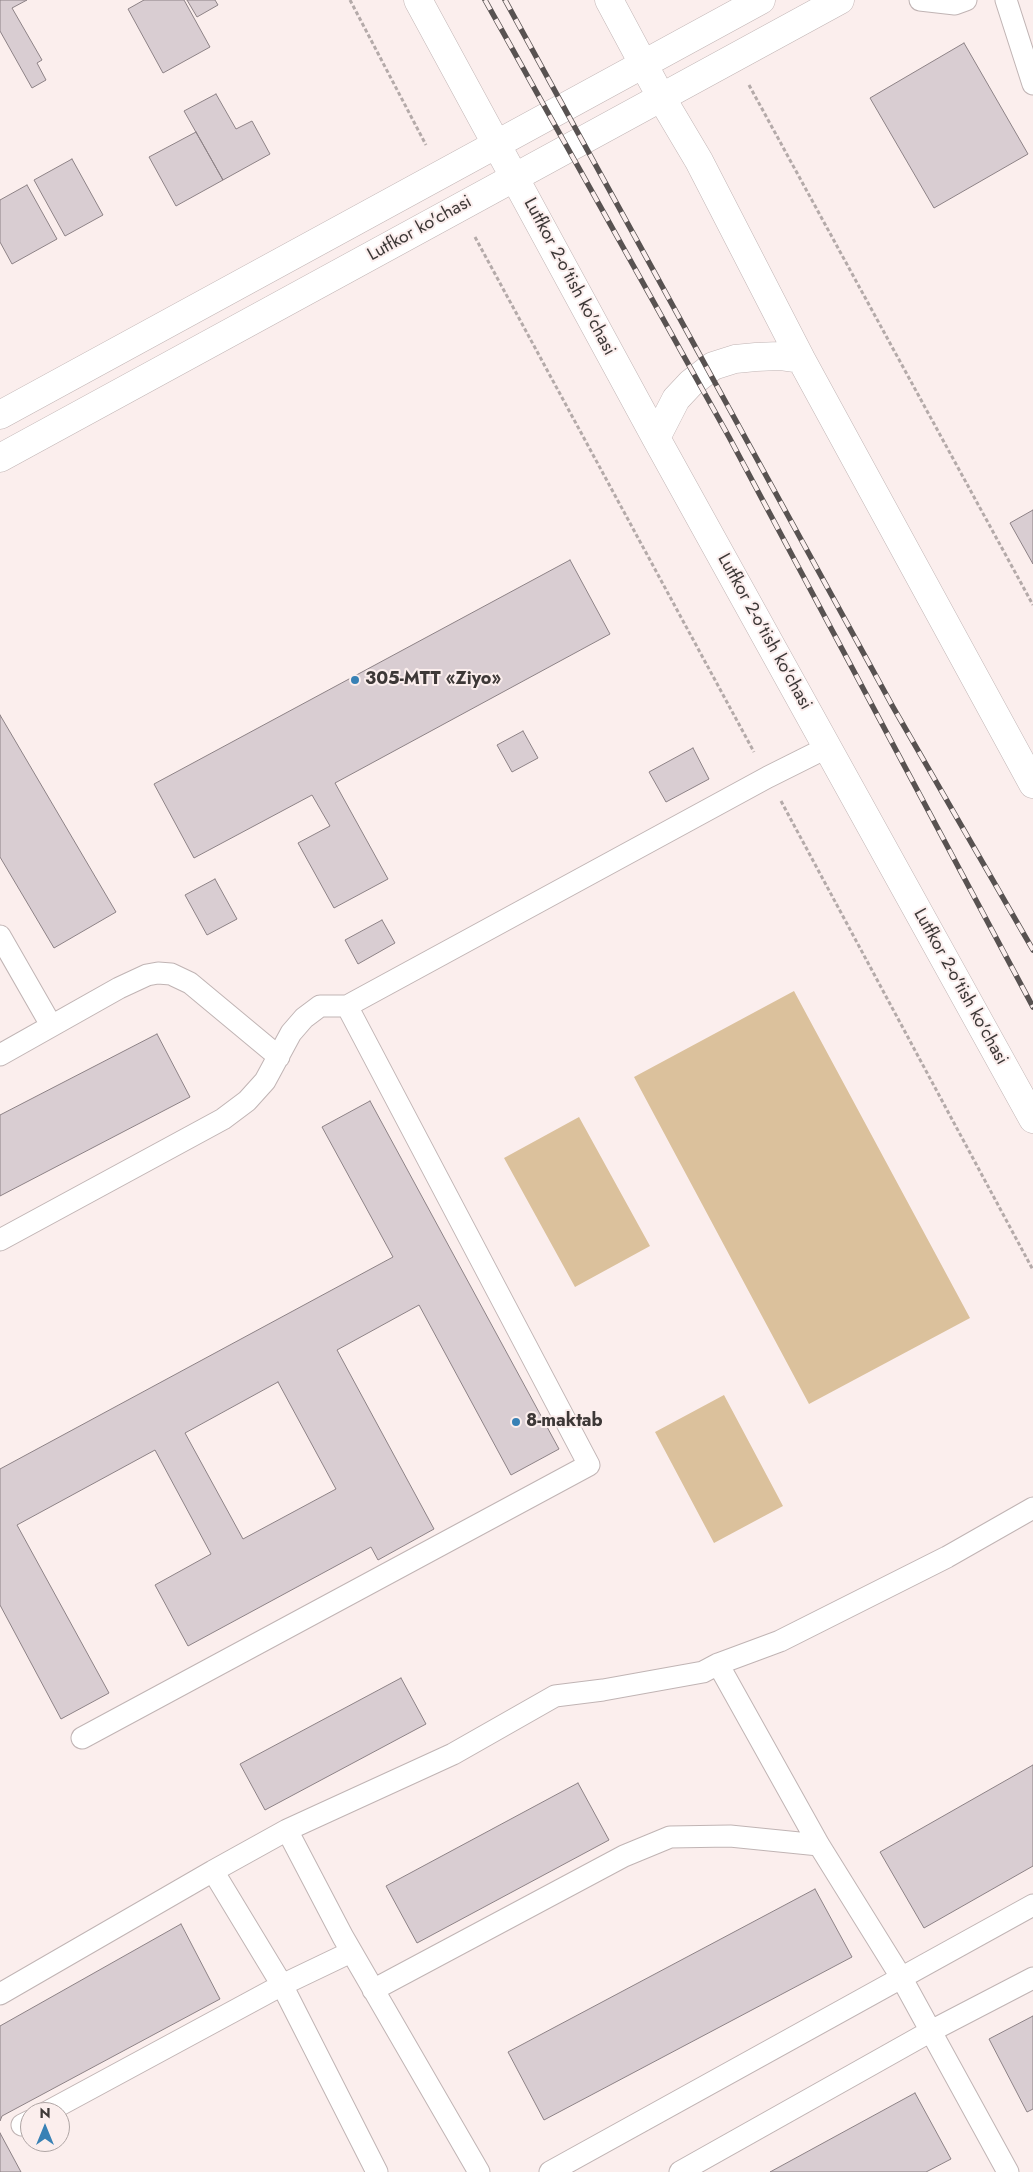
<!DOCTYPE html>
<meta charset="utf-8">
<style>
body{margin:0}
#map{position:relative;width:1033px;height:2172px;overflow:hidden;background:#fbeeed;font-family:Jost,sans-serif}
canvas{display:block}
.north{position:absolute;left:20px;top:2102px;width:50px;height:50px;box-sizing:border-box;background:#fbeeed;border:1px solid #afa5a4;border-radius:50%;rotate:0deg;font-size:14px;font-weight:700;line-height:20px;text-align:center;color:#3d3837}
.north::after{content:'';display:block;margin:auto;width:18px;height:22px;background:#3881b5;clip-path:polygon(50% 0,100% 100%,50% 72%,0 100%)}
</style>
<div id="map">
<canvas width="1033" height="2172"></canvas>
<div class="north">N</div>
</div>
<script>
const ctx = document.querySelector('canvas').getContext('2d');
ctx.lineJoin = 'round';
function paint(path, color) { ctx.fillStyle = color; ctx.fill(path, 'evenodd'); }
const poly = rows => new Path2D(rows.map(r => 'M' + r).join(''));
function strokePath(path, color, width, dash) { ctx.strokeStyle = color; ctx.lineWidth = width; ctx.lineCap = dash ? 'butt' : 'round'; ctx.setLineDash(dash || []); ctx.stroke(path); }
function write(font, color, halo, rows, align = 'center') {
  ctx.font = font + ' Jost,sans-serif'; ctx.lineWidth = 4; ctx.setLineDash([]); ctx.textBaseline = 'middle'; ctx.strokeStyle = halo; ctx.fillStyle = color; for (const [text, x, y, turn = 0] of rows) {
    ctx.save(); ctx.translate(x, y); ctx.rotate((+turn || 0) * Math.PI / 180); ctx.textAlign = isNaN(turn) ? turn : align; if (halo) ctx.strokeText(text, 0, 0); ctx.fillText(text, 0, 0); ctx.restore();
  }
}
paint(poly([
 [794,991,970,1318,809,1404,634,1077],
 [579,1117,650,1246,575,1287,504,1158],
 [724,1395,783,1506,714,1543,655,1432]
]), '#dbc19c');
const building = poly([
 [0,0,27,0,12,8,42,60,37,63,46,80,32,88,0,31,0,0],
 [144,0,184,0,210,47,163,73,128,9,144,0],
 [187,0,215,0,218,5,197,17,187,0],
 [964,43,1028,154,934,208,870,98,964,43],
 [216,94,236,129,252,121,270,154,223,180,184,111,216,94],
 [196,132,223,180,176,206,149,157,196,132],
 [72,159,103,215,65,236,34,180,72,159],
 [27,185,57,239,12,264,0,242,0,200,27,185],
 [1033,510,1033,564,1010,523,1033,510],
 [570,560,610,634,335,783,388,879,334,908,298,843,330,826,312,795,194,858,154,784,570,560],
 [0,715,116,912,54,948,0,857,0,715],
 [523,731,538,758,512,772,497,745,523,731],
 [693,748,709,779,666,802,649,772,693,748],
 [215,879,237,919,207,935,185,895,215,879],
 [382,920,395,943,358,964,345,940,382,920],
 [157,1034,190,1097,0,1196,0,1115,157,1034],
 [370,1101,559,1449,511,1475,419,1305,337,1350,434,1529,378,1560,371,1547,188,1646,155,1585,211,1554,155,1450,17,1525,109,1693,61,1719,0,1605,0,1469,393,1257,322,1127,370,1101],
 [278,1382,336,1489,243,1539,185,1433,278,1382],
 [401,1678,426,1724,265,1810,240,1764,401,1678],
 [1033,1765,1033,1866,924,1928,880,1852,1033,1765],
 [578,1783,609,1840,417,1943,386,1886,578,1783],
 [815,1889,852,1957,544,2120,508,2052,815,1889],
 [181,1924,220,1999,2,2116,0,2121,0,2026,181,1924],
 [1033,2016,1033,2109,1027,2112,989,2039,1033,2016],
 [915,2093,951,2159,926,2172,770,2172,915,2093],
 [0,2133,21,2172,0,2172,0,2133]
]);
paint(building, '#d9cdd2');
strokePath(building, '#8d8286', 1);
const lane = poly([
 [920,0,955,4,966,0],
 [1006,0,1033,84],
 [0,936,51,1025],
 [0,1055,119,988,147,975,158,973,171,974,190,983,279,1057],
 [0,1240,223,1119,247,1101,265,1081,291,1033,304,1018,320,1006,347,1006,768,777,828,747],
 [718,1664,819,1845,901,1977,1008,2172],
 [82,1738,589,1465,347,1006],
 [287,1830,343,1937,479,2172],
 [373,1990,624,1856,670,1837,730,1836,819,1845],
 [0,1994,213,1871],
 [47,2112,282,1985,351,1952],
 [22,2125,30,2121],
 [377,2172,282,1985,213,1871,287,1830,453,1754,555,1696,603,1690,703,1672,718,1664,780,1641,947,1557,1033,1508],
 [550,2172,1033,1905],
 [680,2172,931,2031,1033,1978]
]);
const secondary = poly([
 [418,0,656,438,1033,1119],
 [609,0,661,97,699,161,801,359,1033,784],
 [0,415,761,0],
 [656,438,676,399,691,383,713,366,735,359,756,357,779,356,801,359],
 [0,458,840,0]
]);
strokePath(lane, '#c0b4b4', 23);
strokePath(secondary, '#c0b4b4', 29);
strokePath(poly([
 [350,0,426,145],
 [749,85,1033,605],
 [475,237,754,752],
 [781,801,1033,1270]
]), '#b4aaa9', 3, [4, 2.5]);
strokePath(lane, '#fff', 21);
strokePath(secondary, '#fff', 28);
const rail = poly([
 [485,0,729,437,1033,1007],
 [505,0,893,707,1033,950]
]);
strokePath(rail, '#585251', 5.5);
strokePath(rail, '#fbeeed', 4, [11]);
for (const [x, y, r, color] of [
 [355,680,5,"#3881b5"],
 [516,1422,5,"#3881b5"]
]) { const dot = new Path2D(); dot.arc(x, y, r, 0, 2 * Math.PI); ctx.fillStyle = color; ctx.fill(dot); strokePath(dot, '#fbeeed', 2); }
write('18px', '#3d3837', '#fbeeed', [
 ["Lutfkor ko'chasi",420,229,-29],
 ["Lutfkor 2-o'tish ko'chasi",569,277,62],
 ["Lutfkor 2-o'tish ko'chasi",764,632,61],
 ["Lutfkor 2-o'tish ko'chasi",960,987,61]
]);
write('bold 18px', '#3d3837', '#fbeeed', [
 ["305-MTT «Ziyo»",365,680],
 ["8-maktab",526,1422]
], 'left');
</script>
